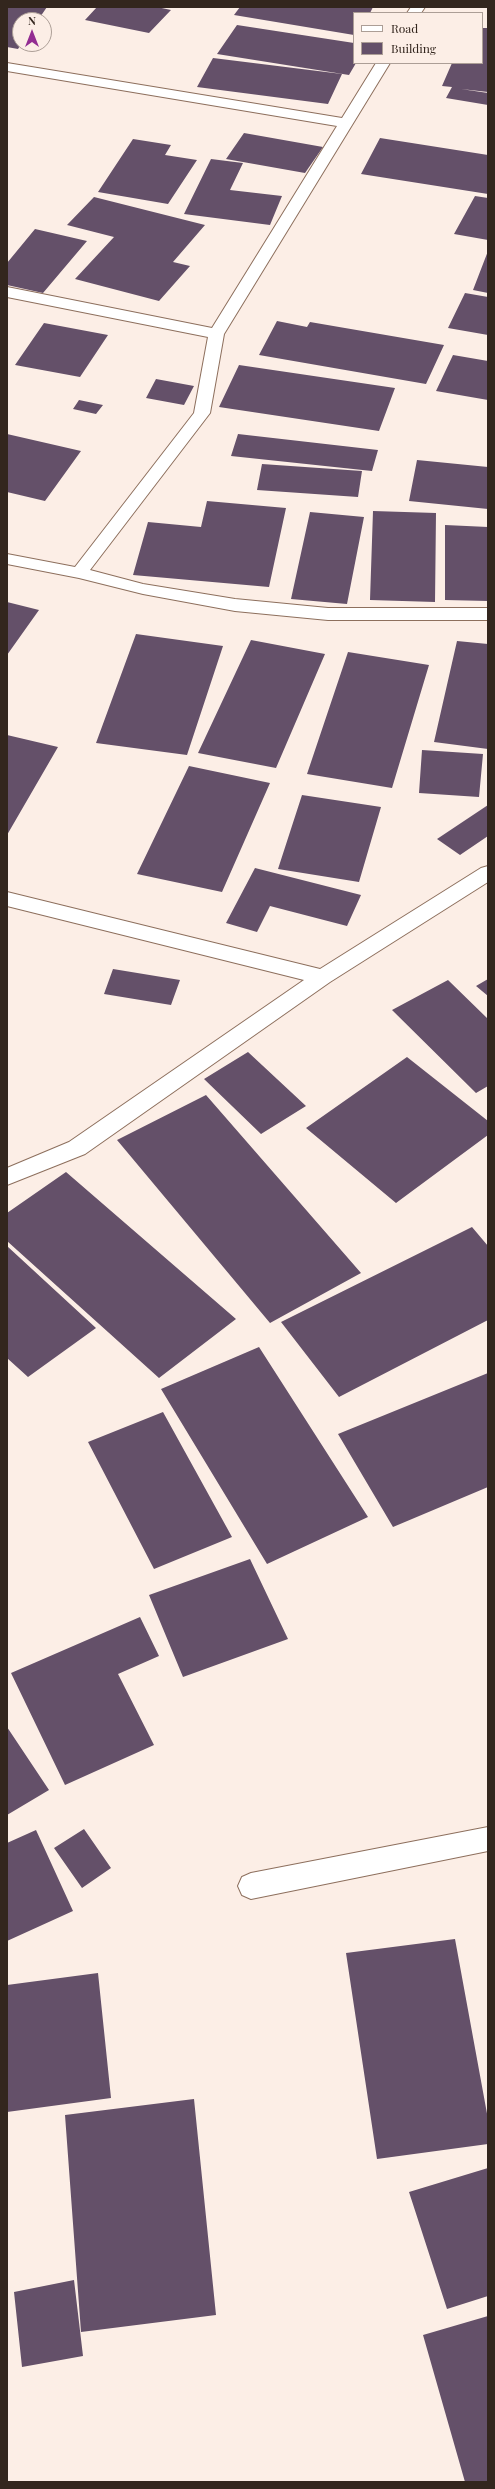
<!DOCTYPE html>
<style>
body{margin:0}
#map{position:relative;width:495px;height:2489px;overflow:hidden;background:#fceee6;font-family:"Playfair Display",serif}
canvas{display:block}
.frame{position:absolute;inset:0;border:8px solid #33261e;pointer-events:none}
.legend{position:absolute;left:353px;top:12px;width:130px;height:52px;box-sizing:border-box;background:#fceee6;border:1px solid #ac9e96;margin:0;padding:5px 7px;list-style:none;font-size:12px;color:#33261e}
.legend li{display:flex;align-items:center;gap:8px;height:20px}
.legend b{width:20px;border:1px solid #ac9e96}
.north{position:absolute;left:12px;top:12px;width:40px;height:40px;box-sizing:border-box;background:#fceee6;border:1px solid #ac9e96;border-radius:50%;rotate:0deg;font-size:11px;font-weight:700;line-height:16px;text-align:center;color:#33261e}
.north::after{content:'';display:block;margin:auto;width:14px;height:18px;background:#932d92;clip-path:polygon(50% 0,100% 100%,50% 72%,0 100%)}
</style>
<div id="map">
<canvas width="495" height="2489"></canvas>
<div class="frame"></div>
<ul class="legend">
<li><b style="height:5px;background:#fff"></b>Road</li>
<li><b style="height:11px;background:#645069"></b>Building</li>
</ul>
<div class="north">N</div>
</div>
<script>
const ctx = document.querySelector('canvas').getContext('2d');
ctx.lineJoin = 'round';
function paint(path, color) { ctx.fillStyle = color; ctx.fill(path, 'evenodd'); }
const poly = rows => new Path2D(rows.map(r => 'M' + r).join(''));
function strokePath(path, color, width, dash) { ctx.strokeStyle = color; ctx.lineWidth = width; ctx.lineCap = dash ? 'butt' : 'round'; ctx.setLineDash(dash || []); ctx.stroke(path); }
paint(poly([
 [7,7,47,7,38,20,20,20,21,44,18,49,7,47],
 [97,7,157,7,171,10,149,33,85,20],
 [240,7,373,7,370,13,354,13,354,35,234,15],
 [237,25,354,43,356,63,349,75,217,54],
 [482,28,488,28,488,92,461,89,488,93,488,105,446,98,452,87,442,86,452,63,482,63],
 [213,58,342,74,328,104,197,87],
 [244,133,323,147,305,173,226,159],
 [380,138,488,155,488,194,361,174],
 [133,139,171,145,165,155,197,160,168,204,98,192],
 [211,159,243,163,230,190,282,196,270,225,184,214],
 [475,196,488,198,488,240,454,234],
 [94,197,205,225,173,262,190,266,159,301,75,279,114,237,67,225],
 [35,229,87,241,43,293,7,285,7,263],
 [488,251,488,293,473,290],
 [465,293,488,297,488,335,448,328],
 [277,321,307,327,310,322,444,345,426,384,259,355],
 [44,323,108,335,80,377,15,365],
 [453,355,488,361,488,400,436,391],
 [239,365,395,388,379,431,219,407],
 [156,379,194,386,184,405,146,398],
 [79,400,103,405,96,414,73,409],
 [7,434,81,451,45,501,7,492],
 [238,434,378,450,372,471,231,456],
 [417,460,488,467,488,509,409,501],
 [262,464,362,471,358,497,257,490],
 [207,501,286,508,269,587,133,575,148,522,201,527],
 [373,511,436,513,435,602,370,600],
 [310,512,364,517,347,604,291,599],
 [445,525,488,527,488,601,445,600],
 [7,602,39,610,7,655],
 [136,634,223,646,187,755,96,743],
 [251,640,325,654,276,768,198,753],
 [457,641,488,644,488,749,434,742],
 [348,652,429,665,392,788,307,774],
 [7,735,58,747,7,835],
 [422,750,483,754,479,797,419,793],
 [189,766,270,783,222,892,137,874],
 [302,795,381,807,359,882,278,869],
 [488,805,488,836,460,855,437,839],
 [255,868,361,895,347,926,270,906,257,932,226,923],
 [113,969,180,980,171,1005,104,994],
 [488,979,488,996,476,986],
 [448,980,488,1019,488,1086,476,1093,392,1010],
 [248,1052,306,1106,261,1134,204,1079],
 [407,1057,488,1121,488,1135,396,1203,306,1128],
 [206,1095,361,1273,270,1323,117,1140],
 [66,1172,236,1319,159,1378,7,1241,7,1213],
 [472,1227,488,1246,488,1320,339,1397,281,1322],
 [7,1246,96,1328,28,1377,7,1358],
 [259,1347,368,1517,267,1564,161,1389],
 [488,1373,488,1487,393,1527,338,1434],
 [163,1412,232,1537,154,1569,88,1442],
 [250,1559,288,1639,183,1677,149,1595],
 [140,1617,159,1656,118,1674,154,1745,65,1785,11,1673],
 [7,1727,49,1790,7,1815],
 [84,1829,111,1868,82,1888,54,1848],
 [36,1830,73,1911,7,1941,7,1843],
 [455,1939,488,2119,488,2144,377,2159,346,1953],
 [98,1973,111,2098,7,2112,7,1985],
 [194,2099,216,2315,81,2332,65,2115],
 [488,2168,488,2296,447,2309,409,2192],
 [74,2280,83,2356,22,2367,14,2292],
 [488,2316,488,2482,465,2482,423,2335]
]), '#645069');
const street = poly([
 [411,7,425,7,421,13,407,13,411,7],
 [7,63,342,118,376,63,390,63,224,334,210,413,90,570,143,584,235,599,328,608,488,608,488,620,328,620,235,611,143,594,79,578,7,564,7,554,75,567,194,413,208,337,7,297,7,287,212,328,337,126,7,71,7,63],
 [488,866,488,882,330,982,85,1154,7,1185,7,1168,69,1142,304,980,7,906,7,892,320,969,481,868,488,866],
 [488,1827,488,1851,251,1899,242,1895,238,1886,242,1877,251,1873,488,1827]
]);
strokePath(street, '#8d6f5d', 2);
paint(street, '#fff');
</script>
